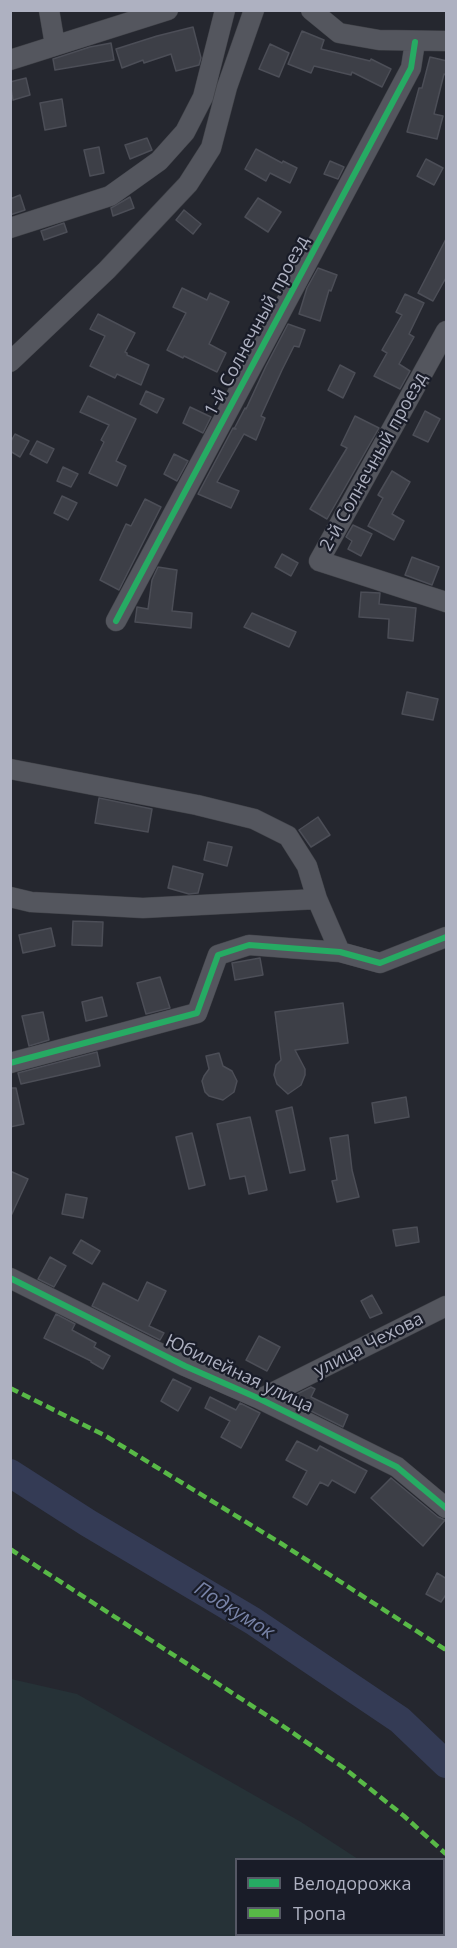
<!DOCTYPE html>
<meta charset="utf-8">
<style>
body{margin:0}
#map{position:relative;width:457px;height:1948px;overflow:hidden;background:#25272f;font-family:"Open Sans",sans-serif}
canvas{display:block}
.frame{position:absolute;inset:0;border:12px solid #aeb1c1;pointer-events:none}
.legend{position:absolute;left:235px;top:1858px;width:210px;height:78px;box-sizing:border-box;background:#191c28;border:2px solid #555865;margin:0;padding:8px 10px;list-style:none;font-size:18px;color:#aeb1c1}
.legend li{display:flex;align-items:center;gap:12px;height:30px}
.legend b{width:30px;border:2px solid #555865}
</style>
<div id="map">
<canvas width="457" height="1948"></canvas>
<div class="frame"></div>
<ul class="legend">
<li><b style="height:8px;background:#26ab63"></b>Велодорожка</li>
<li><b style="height:8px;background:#58b947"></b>Тропа</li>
</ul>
</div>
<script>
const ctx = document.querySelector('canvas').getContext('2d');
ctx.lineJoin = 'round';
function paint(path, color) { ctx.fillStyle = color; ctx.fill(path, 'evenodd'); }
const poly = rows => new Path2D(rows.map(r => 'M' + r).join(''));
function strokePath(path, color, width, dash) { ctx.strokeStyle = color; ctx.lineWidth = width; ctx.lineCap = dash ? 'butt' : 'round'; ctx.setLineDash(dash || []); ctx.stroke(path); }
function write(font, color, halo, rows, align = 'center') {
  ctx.font = font + ' "Open Sans",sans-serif'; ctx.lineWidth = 4.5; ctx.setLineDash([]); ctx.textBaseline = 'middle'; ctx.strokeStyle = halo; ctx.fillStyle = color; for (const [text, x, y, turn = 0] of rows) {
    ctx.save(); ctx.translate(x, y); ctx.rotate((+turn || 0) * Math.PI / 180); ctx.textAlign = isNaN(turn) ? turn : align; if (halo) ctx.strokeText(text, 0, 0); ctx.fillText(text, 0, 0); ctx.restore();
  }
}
paint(poly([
 [11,1679,77,1694,301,1822,358,1859,237,1860,237,1934,444,1934,444,1915,446,1917,446,1937,11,1937]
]), '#263237');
strokePath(poly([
 [10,1473,88,1523,253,1621,400,1720,446,1764]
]), '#343b55', 28);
const building = poly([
 [193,27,201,58,199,65,176,71,171,54,144,63,143,60,122,68,116,49,157,36,193,27],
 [302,31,324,40,321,49,370,61,371,59,391,69,382,87,352,72,351,75,314,66,311,73,288,64,302,31],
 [111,43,114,60,55,70,53,59,90,47,111,43],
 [270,44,289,53,279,77,259,69,270,44],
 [430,57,447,61,447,75,444,74,434,114,443,116,437,139,407,132,419,88,422,88,430,57],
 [26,78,30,95,13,100,10,82,26,78],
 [62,99,66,126,45,130,40,103,62,99],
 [147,138,152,150,130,159,125,145,147,138],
 [99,147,104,173,90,176,84,150,99,147],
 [256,149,282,163,283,161,297,168,290,183,270,173,266,181,245,169,256,149],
 [426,159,443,168,434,185,417,176,426,159],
 [330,161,344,167,338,179,324,174,330,161],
 [20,195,25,210,10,215,10,199,20,195],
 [130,197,134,208,113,216,111,208,130,197],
 [258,198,281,212,268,232,245,217,258,198],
 [184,210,201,224,193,234,176,220,184,210],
 [64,223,67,232,44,240,41,231,64,223],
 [447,237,447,276,433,301,418,293,447,237],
 [318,268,337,275,331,291,329,290,320,321,299,314,307,288,318,268],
 [182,288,207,300,210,293,229,302,209,344,226,353,217,372,184,356,183,358,167,350,186,313,173,307,182,288],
 [405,294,424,303,409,334,414,337,399,364,410,371,400,389,374,376,387,353,382,350,402,315,396,312,405,294],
 [98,314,135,333,125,352,127,353,127,355,149,365,141,385,117,374,115,378,90,366,105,336,90,329,98,314],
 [288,324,305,330,299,347,294,346,282,370,261,416,265,418,256,440,244,434,217,482,239,491,231,508,198,494,233,428,236,429,234,429,245,408,246,409,266,366,288,324],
 [340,365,355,373,343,398,328,390,340,365],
 [146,391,164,399,157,413,140,404,146,391],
 [88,396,136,419,116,461,126,466,117,486,89,473,104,442,101,440,109,425,80,412,88,396],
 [190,407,211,417,203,433,183,423,190,407],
 [425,411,440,419,428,442,413,435,425,411],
 [355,416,379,428,327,519,310,509,347,448,341,445,355,416],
 [15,434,29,441,20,457,10,451,10,443,15,434],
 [37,441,54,449,47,463,30,454,37,441],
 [174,454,188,461,177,481,164,474,174,454],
 [63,467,78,474,71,487,57,481,63,467],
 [392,471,410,482,392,514,404,521,394,540,368,526,383,498,378,495,392,471],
 [62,496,77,503,68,520,54,513,62,496],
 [145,499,161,507,119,590,100,580,126,524,131,526,145,499],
 [353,525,372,534,361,556,348,549,352,541,346,537,353,525],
 [282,554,298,563,291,576,275,567,282,554],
 [412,557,439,567,432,585,405,575,412,557],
 [158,567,177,570,172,611,192,613,191,628,135,622,137,607,148,609,152,580,158,567],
 [361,592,380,593,379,604,416,608,413,641,388,638,389,619,359,617,361,592],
 [252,613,296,632,289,647,244,627,252,613],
 [407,692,438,699,433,720,402,714,407,692],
 [99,798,152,809,148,832,95,823,99,798],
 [318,817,330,835,311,847,299,830,318,817],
 [208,842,232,847,227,866,204,860,208,842],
 [173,866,203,874,198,893,189,894,168,888,173,866],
 [73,921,103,922,102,946,72,945,73,921],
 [51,928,55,946,23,953,19,935,51,928],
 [260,958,263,975,235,980,232,963,260,958],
 [160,977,170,1008,146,1014,137,983,160,977],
 [102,997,107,1016,86,1021,82,1002,102,997],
 [343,1003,348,1043,295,1050,305,1069,305,1075,301,1085,288,1094,277,1084,274,1075,276,1065,281,1060,275,1012,343,1003],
 [43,1012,49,1040,29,1046,22,1016,43,1012],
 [97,1052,100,1066,21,1084,18,1073,97,1052],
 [219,1053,223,1066,232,1071,237,1081,234,1092,223,1100,209,1096,205,1092,202,1081,204,1076,209,1069,206,1056,219,1053],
 [10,1088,16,1088,24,1124,10,1127,10,1088],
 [406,1097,409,1117,375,1123,372,1103,406,1097],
 [292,1107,305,1170,290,1173,276,1111,292,1107],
 [250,1117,267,1190,249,1194,245,1176,230,1179,217,1124,250,1117],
 [192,1133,205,1185,189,1189,176,1137,192,1133],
 [348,1135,352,1170,359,1197,337,1202,332,1181,337,1180,330,1138,348,1135],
 [10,1171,28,1179,10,1218,10,1171],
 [66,1194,87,1198,83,1218,62,1214,66,1194],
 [417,1227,419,1242,396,1246,393,1230,417,1227],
 [81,1240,100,1251,92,1264,73,1253,81,1240],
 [50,1257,66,1266,54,1287,38,1279,50,1257],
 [147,1282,166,1291,149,1326,164,1333,160,1340,92,1306,103,1283,138,1301,147,1282],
 [372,1295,382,1313,370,1318,361,1301,372,1295],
 [56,1314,75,1324,72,1330,96,1343,94,1347,110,1356,103,1369,91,1362,91,1361,44,1338,56,1314],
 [259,1336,280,1347,267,1371,246,1360,259,1336],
 [173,1379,191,1388,178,1411,161,1401,173,1379],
 [311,1387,315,1389,311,1397,348,1415,343,1427,287,1399,311,1387],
 [210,1397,236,1410,240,1403,260,1413,241,1448,221,1437,230,1421,205,1408,210,1397],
 [297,1441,317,1451,320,1446,367,1471,355,1493,332,1480,328,1486,320,1482,307,1505,293,1497,307,1471,286,1460,297,1441],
 [391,1478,438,1517,445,1520,423,1546,371,1498,391,1478],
 [437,1573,447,1579,447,1593,441,1602,426,1594,437,1573]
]);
paint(building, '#3d3f47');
strokePath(building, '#4c4e57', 1.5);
const minor = poly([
 [49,10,55,45],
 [311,10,339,33,379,40,446,41],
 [10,60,168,10],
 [10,228,110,196,159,161,185,132,203,97,225,10],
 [446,331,319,561,446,602],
 [10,362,107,270,188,184,211,148,227,87,254,10],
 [116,621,411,68,415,42],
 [10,769,197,805,254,819,288,836,307,866,317,899],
 [10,897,31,902,143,908,317,899,340,952],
 [10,1063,197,1013,218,955,249,945,340,952,380,963,446,937],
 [10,1278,185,1366,260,1399,397,1467,446,1508],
 [260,1399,446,1306]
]);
strokePath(minor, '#404248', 21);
strokePath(minor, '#54565e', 20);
strokePath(poly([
 [10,1388,104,1435,282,1544,446,1650],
 [10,1549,277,1722,344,1768,404,1816,446,1854]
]), '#58b947', 4.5, [9, 4.5]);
strokePath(poly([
 [116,621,411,68,415,42],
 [10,1063,197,1013,218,955,249,945,340,952,380,963,446,937],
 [10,1278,185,1366,260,1399,397,1467,446,1508]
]), '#26ab63', 6);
write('18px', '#aeb1c1', '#191c28', [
 ["1-й Солнечный проезд",257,326,-62],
 ["2-й Солнечный проезд",374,462,-61],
 ["улица Чехова",369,1345,-27],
 ["Юбилейная улица",239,1374,25]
]);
write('italic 20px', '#7883a7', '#191c28', [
 ["Подкумок",234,1611,32]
]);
</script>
